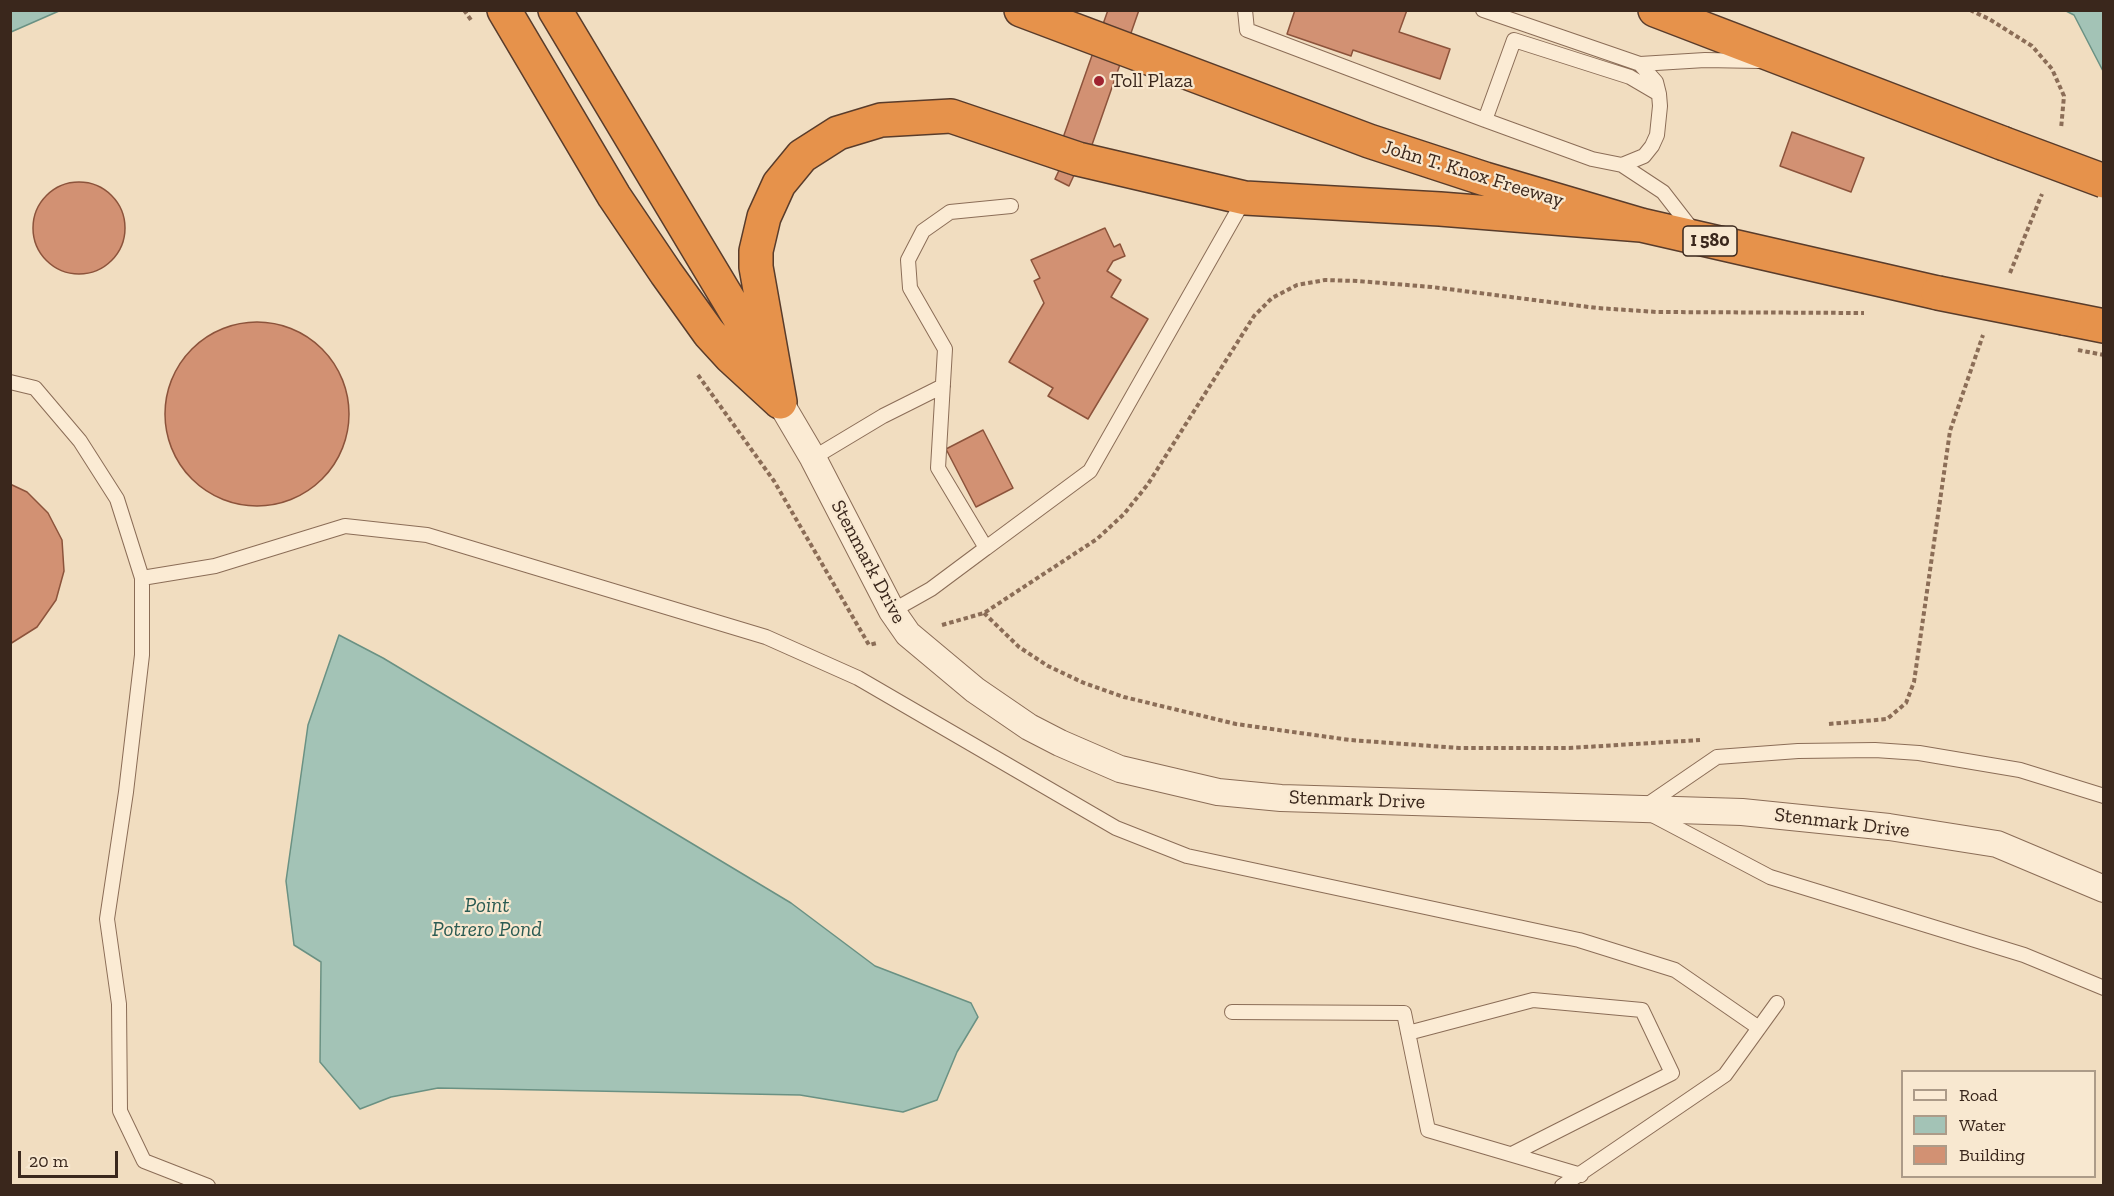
<!DOCTYPE html>
<style>
body{margin:0}
#map{position:relative;width:2114px;height:1196px;overflow:hidden;background:#f1ddc0;font-family:"Zilla Slab",serif}
canvas{display:block}
.frame{position:absolute;inset:0;border:12px solid #3a271c;pointer-events:none}
.legend{position:absolute;left:1901px;top:1070px;width:195px;height:108px;box-sizing:border-box;background:#f8e8d0;border:2px solid #ac9b88;margin:0;padding:8px 10px;list-style:none;font-size:18px;color:#3a271c}
.legend li{display:flex;align-items:center;gap:12px;height:30px}
.legend b{width:30px;border:2px solid #ac9b88}
.scale{position:absolute;left:18px;top:1151px;width:100px;height:27px;box-sizing:border-box;border:3px solid #3a271c;border-top:0;padding-left:8px;font-size:18px;line-height:21px;white-space:nowrap;color:#3a271c;-webkit-text-stroke:4px #f8e8d0;paint-order:stroke}
</style>
<div id="map">
<canvas width="2114" height="1196"></canvas>
<div class="frame"></div>
<ul class="legend">
<li><b style="height:8px;background:#fbebd4"></b>Road</li>
<li><b style="height:16px;background:#a3c3b6"></b>Water</li>
<li><b style="height:16px;background:#d29173"></b>Building</li>
</ul>
<div class="scale">20 m</div>
</div>
<script>
const ctx = document.querySelector('canvas').getContext('2d');
ctx.lineJoin = 'round';
function paint(path, color) { ctx.fillStyle = color; ctx.fill(path, 'evenodd'); }
const poly = rows => new Path2D(rows.map(r => 'M' + r).join(''));
function strokePath(path, color, width, dash) { ctx.strokeStyle = color; ctx.lineWidth = width; ctx.lineCap = dash ? 'butt' : 'round'; ctx.setLineDash(dash || []); ctx.stroke(path); }
function write(font, color, halo, rows, align = 'center') {
  ctx.font = font + ' "Zilla Slab",serif'; ctx.lineWidth = 4.5; ctx.setLineDash([]); ctx.textBaseline = 'middle'; ctx.strokeStyle = halo; ctx.fillStyle = color; for (const [text, x, y, turn = 0] of rows) {
    ctx.save(); ctx.translate(x, y); ctx.rotate((+turn || 0) * Math.PI / 180); ctx.textAlign = isNaN(turn) ? turn : align; if (halo) ctx.strokeText(text, 0, 0); ctx.fillText(text, 0, 0); ctx.restore();
  }
}
const water = poly([
 [11,10,59,10,59,11,11,32,11,10],
 [2066,11,2103,11,2103,71,2074,15,2066,11],
 [339,635,383,658,791,903,875,966,971,1003,978,1017,957,1052,937,1100,903,1112,800,1095,438,1088,391,1097,360,1109,320,1062,321,962,294,945,286,881,308,725,339,635]
]);
paint(water, '#a3c3b6');
strokePath(water, '#6a9183', 1.5);
const building = poly([
 [1108,10,1139,10,1086,162,1058,152,1108,10],
 [1295,10,1407,10,1399,32,1450,49,1440,79,1353,50,1351,56,1287,34,1295,10],
 [1792,132,1864,158,1851,192,1780,166,1792,132],
 [1061,166,1075,173,1069,186,1055,179,1061,166],
 '33 228a46 46 0 1 1 92 0a46 46 0 1 1-92 0Z',
 [1105,228,1114,247,1120,244,1125,256,1113,261,1107,271,1121,280,1111,297,1148,319,1088,419,1048,396,1053,388,1009,362,1044,303,1034,281,1040,278,1031,260,1105,228],
 '165 414a92 92 0 1 1 184 0a92 92 0 1 1-184 0Z',
 [983,430,1013,488,976,507,946,449,983,430],
 [10,484,27,492,48,513,62,540,64,571,56,600,37,627,10,644,10,484]
]);
paint(building, '#d29173');
strokePath(building, '#8c533b', 1.5);
const service = poly([
 [1245,10,1247,30,1485,120],
 [1483,10,1640,64,1656,82,1659,94,1660,106,1657,135,1652,146,1644,156,1622,165,1592,159,1485,120,1514,40,1630,77,1659,94],
 [1640,64,1705,60,1759,61],
 [1622,165,1663,192,1694,232],
 [1011,206,950,212,923,231,908,260,910,288,945,349,938,468,986,548,1090,471,1245,198],
 [10,382,35,388,80,441,117,499,142,578,142,655,126,792,107,919,119,1004,120,1111,144,1161,208,1186],
 [813,458,883,416,943,386],
 [142,578,215,566,345,526,427,535,766,637,858,678,1116,828,1187,856,1579,940,1675,970,1759,1028],
 [892,611,931,589,986,548],
 [2104,796,2020,770,1919,753,1875,750,1798,751,1717,757,1641,809,1770,877,2024,955,2104,988],
 [1232,1012,1404,1013,1428,1130,1581,1175],
 [1408,1033,1533,1000,1642,1010,1672,1073,1512,1154],
 [1562,1186,1725,1075,1777,1003]
]);
const minor = poly([
 [780,402,813,458,892,611,908,634,975,690,1029,727,1060,743,1120,769,1218,792,1281,798,1742,812,1889,827,1997,844,2104,889]
]);
const motorway = poly([
 [504,10,614,196,666,273,709,333,731,357,780,402],
 [555,10,739,317,760,359],
 [1021,10,1369,141,1485,179,1641,225,1938,293],
 [1655,10,2002,143],
 [2064,318,2104,326],
 [780,402,756,267,756,251,764,217,779,184,802,156,838,133,881,120,951,116,1078,159,1245,198,1440,209,1641,225]
]);
strokePath(service, '#8b6d57', 16);
strokePath(minor, '#8b6d57', 28);
strokePath(motorway, '#593c2b', 36);
strokePath(poly([
 [464,10,471,20],
 [1970,10,1989,19,2032,46,2052,69,2064,96,2061,129],
 [2010,273,2042,194],
 [698,375,774,481,869,645,877,643],
 [984,613,1019,647,1048,666,1084,683,1124,697,1236,724,1350,740,1459,748,1569,748,1700,740],
 [942,625,984,613,1097,539,1124,514,1148,484,1254,316,1272,298,1297,285,1325,280,1357,281,1432,287,1597,308,1657,312,1864,313],
 [1829,724,1887,719,1906,703,1914,682,1950,431,1983,335]
]), '#8b6d57', 4, [4.5, 3]);
strokePath(service, '#fbebd4', 14);
strokePath(minor, '#fbebd4', 26);
strokePath(motorway, '#e6924b', 33);
const motorwayBridge = poly([
 [2002,143,2104,181],
 [1938,293,2064,318]
]);
strokePath(motorwayBridge, '#593c2b', 36, []);
strokePath(poly([
 [2078,350,2104,355]
]), '#8b6d57', 4, [4.5, 3]);
strokePath(motorwayBridge, '#e6924b', 33);
for (const [x, y, r, color] of [
 [1099,81,6,"#9f2330"]
]) { const dot = new Path2D(); dot.arc(x, y, r, 0, 2 * Math.PI); ctx.fillStyle = color; ctx.fill(dot); strokePath(dot, '#f8e8d0', 2); }
for (const [x, y, w] of [
 [1710,241,54]
]) { const box = new Path2D(); box.roundRect(x - w / 2, y - 15, w, 30, 4.5); ctx.fillStyle = '#f8e8d0'; ctx.fill(box); strokePath(box, '#3a271c', 1.5); }
write('bold 18px', '#3a271c', null, [
 ["I 580",1710,241]
]);
write('20px', '#3a271c', '#f8e8d0', [
 ["Toll Plaza",1111,81]
], 'left');
write('20px', '#3a271c', '#f8e8d0', [
 ["John T. Knox Freeway",1473,174,17],
 ["Stenmark Drive",868,562,62],
 ["Stenmark Drive",1357,800,2],
 ["Stenmark Drive",1842,823,7]
]);
write('italic 21px', '#2a5b53', '#f8e8d0', [
 ["Point",487,906],
 ["Potrero Pond",487,930]
]);
</script>
